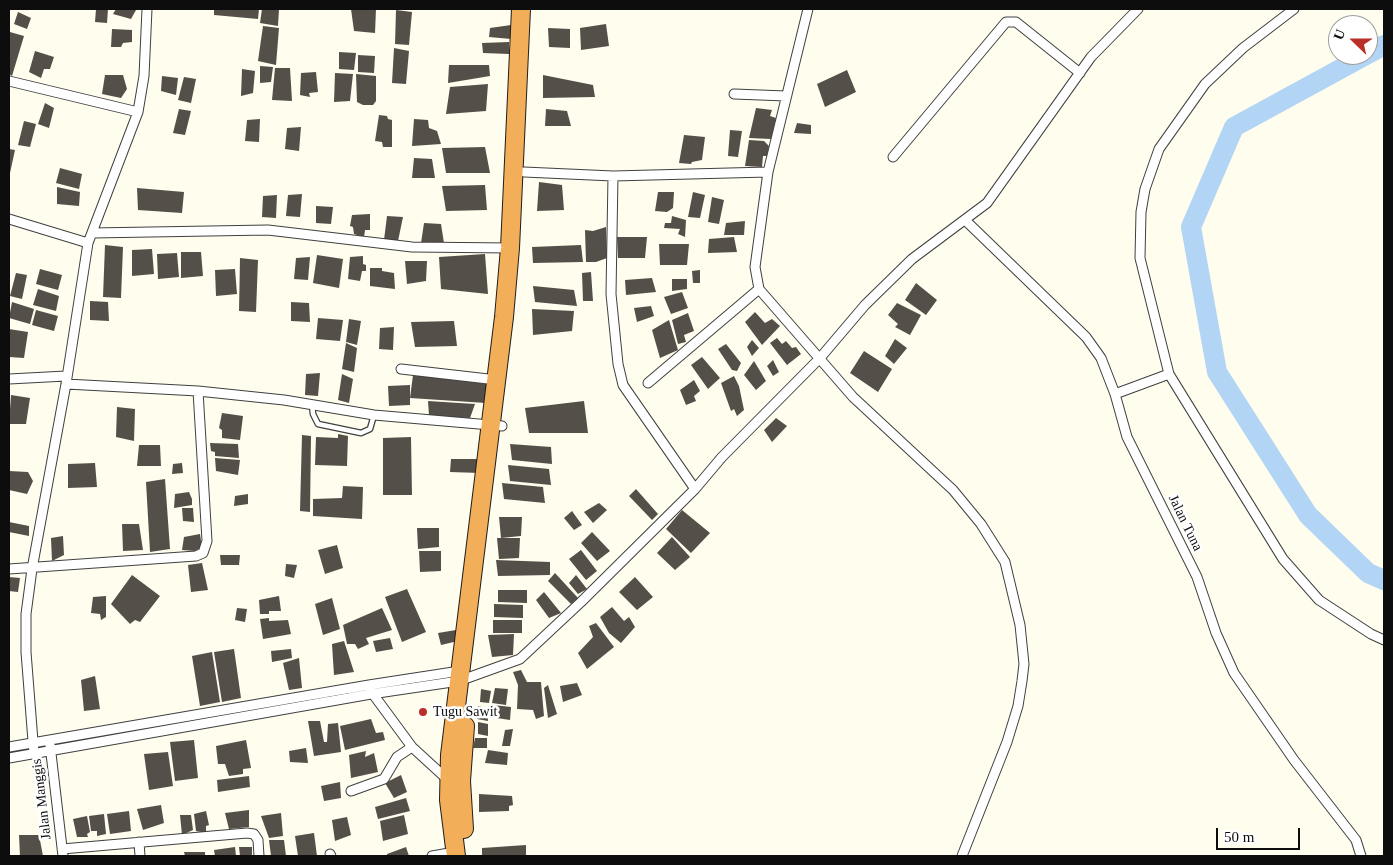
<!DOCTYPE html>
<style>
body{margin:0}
#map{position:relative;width:1393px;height:865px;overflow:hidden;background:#fffded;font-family:Georgia,serif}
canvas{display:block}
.frame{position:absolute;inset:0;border:10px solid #0d0d0d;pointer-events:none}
.north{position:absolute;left:1328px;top:15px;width:50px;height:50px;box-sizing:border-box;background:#fff;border:1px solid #9e9e9e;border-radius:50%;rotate:292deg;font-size:14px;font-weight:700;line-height:20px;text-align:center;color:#0d0d0d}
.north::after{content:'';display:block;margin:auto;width:18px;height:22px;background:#ba2f27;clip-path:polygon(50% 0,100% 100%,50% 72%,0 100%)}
.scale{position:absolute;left:1216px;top:828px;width:84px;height:22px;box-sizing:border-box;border:2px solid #0d0d0d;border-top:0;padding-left:6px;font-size:15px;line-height:18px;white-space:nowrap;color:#0d0d0d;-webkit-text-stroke:4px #fff;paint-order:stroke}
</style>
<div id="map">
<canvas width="1393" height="865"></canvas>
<div class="frame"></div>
<div class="north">U</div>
<div class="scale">50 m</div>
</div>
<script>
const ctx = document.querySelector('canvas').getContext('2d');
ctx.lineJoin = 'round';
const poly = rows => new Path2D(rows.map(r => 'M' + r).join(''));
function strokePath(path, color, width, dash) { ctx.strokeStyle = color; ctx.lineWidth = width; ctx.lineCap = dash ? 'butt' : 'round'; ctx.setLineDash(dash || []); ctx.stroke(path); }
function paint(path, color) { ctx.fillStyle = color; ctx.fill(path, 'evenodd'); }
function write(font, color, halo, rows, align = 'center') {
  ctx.font = font + ' Georgia,serif'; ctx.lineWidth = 5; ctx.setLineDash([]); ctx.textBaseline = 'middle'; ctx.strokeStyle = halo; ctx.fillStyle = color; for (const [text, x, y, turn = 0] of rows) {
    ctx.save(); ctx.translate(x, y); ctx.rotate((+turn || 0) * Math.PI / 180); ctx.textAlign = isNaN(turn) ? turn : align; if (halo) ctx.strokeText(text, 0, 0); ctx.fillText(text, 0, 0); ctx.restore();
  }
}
strokePath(poly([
 [1368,54,1384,45],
 [1366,55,1234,127,1191,227,1217,372,1308,515,1368,573,1384,580]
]), '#b3d5f5', 20);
paint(poly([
 [96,9,108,9,107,23,95,22],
 [116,9,136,9,136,10,131,19,113,14],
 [214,9,259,9,258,19,214,15],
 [262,9,279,9,278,26,260,23],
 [351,9,376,9,375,33,354,31],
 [396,10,412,12,409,45,395,44],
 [18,12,31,18,27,29,14,24],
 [606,24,609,46,581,50,580,28],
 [511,25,511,39,489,37,490,28],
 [263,26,279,28,276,65,258,61],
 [548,28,570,29,570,48,549,47],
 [112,29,132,30,132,42,123,43,121,47,111,47],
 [10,32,24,36,12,76,9,74],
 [509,42,509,54,483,53,482,43],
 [394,48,409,51,406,84,392,83],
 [35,51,54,57,50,69,44,69,41,78,29,72],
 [339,52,356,53,354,70,339,69],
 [358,55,375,56,374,73,358,72],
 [449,65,489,65,490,76,448,83],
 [260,66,273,67,271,82,260,83],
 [275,68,290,68,292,101,272,100],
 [242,69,255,71,253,93,241,96],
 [847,70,856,92,825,107,817,84],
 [316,72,318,92,309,93,310,97,300,95,301,73],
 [335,73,353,74,350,101,334,102],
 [356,74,376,76,376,101,373,105,363,105,357,102],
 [105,75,123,75,127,89,121,98,102,94],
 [543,75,593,85,595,97,543,98],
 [162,76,178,78,176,95,161,91],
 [184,77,196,79,191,103,178,100],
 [488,84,486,111,446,114,450,87],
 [45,103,54,108,49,128,38,124],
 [756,108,772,110,770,116,776,118,771,139,749,138],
 [179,109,191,111,185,135,173,133],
 [546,109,567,111,571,126,545,126],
 [379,115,387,116,388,119,392,120,392,147,383,147,382,142,375,141],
 [260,119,259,142,245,141,247,120],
 [414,119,428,120,429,128,437,131,441,144,412,146],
 [24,121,36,124,30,147,18,145],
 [797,123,811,125,811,134,794,133],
 [301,127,299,151,285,149,287,128],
 [730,130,742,131,738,157,728,156],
 [684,135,705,137,702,160,692,162,691,164,679,163],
 [749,140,764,141,769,146,767,156,763,156,762,167,745,166],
 [485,147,490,173,446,173,442,148],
 [9,149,15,150,10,173,9,173],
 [414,158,432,159,435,178,412,178],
 [60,168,82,174,79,189,56,183],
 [539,182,562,185,564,210,537,211],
 [485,185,487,210,446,211,442,186],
 [57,187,80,192,79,206,57,204],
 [137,188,184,192,182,213,138,210],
 [658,192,674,192,673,208,667,212,655,211],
 [693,192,705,195,700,218,688,217],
 [302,194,300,217,286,216,288,195],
 [277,195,276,218,262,217,263,196],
 [712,197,724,200,719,224,708,222],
 [316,206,333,207,331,224,316,223],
 [370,214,370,230,365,230,364,237,354,234,353,227,350,226,352,215],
 [387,216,403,217,398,241,384,240],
 [672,216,686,220,685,237,678,234,680,229,664,228,665,223,671,223],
 [745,221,744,235,724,235,726,223],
 [424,223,441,224,444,243,421,243],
 [606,227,607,258,596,262,586,262,585,230,593,231],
 [617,237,647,237,645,258,618,258],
 [734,237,737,252,708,253,709,239],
 [659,244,689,244,687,265,660,265],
 [105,245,123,247,121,298,103,297],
 [581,245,583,262,533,263,532,247],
 [152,249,154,274,132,276,132,250],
 [181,252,201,252,203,276,181,278],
 [177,253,179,277,158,279,157,254],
 [485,254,488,294,441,289,439,257],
 [317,255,343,259,339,288,313,283],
 [363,256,363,264,366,265,366,271,362,271,360,281,348,279,350,257],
 [310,257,308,280,294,279,296,258],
 [240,258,258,260,256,312,239,311],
 [405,261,427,261,426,281,407,284],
 [370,268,382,268,382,271,394,273,395,289,370,286],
 [40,269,62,275,58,290,36,284],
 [235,269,237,294,216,296,215,270],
 [700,270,700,283,693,283,692,271],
 [591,272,593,301,583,301,582,273],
 [16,273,27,275,22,299,10,296],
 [652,278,656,292,626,295,625,280],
 [672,279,687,279,687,289,672,291],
 [916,283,937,300,926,315,905,300],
 [533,286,574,290,577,306,535,302],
 [38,289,59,296,56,311,33,305],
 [682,292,688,308,671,314,664,297],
 [90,301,108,302,109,321,90,320],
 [12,302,34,309,30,324,9,318],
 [291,302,309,303,310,322,291,321],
 [897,303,921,315,910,335,895,327,898,324,888,315],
 [651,306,654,316,637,322,634,308],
 [532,309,574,311,572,331,533,335],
 [36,310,58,316,54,331,32,325],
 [755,312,765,323,772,319,780,326,762,345,745,322],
 [688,313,694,331,684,335,686,342,678,344,672,320],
 [318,318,343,320,340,341,316,339],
 [349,319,361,321,357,345,346,342],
 [669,320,678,350,660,358,652,330],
 [454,321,457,346,415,347,411,322],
 [394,327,393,350,379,349,380,328],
 [9,329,28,332,24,358,9,357],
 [777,338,782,344,786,341,792,348,796,347,801,354,787,365,770,343],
 [895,339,907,348,894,364,885,356],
 [752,340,759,348,752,356,747,347],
 [346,343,357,348,354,372,342,369],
 [726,344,741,363,737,371,732,370,718,349],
 [864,351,892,369,878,392,850,373],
 [702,357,720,378,708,389,691,365],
 [773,360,779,372,773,376,767,366],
 [754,361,766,381,756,390,744,375],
 [320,373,318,396,305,395,306,374],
 [342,374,353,379,349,403,338,400],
 [413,375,488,384,486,403,410,398,410,405,389,406,388,386,410,385,410,398],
 [734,376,739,386,744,410,737,416,734,409,731,411,721,383],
 [694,380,700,391,694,396,696,401,686,405,680,390],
 [11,395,30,398,26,424,9,424],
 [428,401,475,404,470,418,429,416],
 [584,401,588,433,529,433,525,408],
 [117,407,135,409,134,441,116,437],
 [222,413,243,416,240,440,222,438,222,430,219,428],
 [776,418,787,426,772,442,764,430],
 [338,434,348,436,347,466,315,465,316,437,338,438],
 [302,435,311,436,310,512,300,511],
 [411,437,412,495,383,495,383,438],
 [210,443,238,444,239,458,215,456,215,452,211,451],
 [510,444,551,447,552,464,512,460],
 [139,445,160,445,161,466,137,466],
 [215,458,240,460,238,475,216,471],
 [451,459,479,459,480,473,450,472],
 [95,463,97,487,68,488,68,464],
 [182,463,183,473,172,474,173,464],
 [508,465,549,469,551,485,510,481],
 [9,471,28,472,33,481,27,494,9,490],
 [165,479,170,549,150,552,146,482],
 [502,483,543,487,545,503,504,499],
 [343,486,363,487,362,519,313,516,313,499,342,498],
 [636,489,658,514,652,520,629,496],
 [189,492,192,499,192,505,174,508,175,494],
 [248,494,248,504,234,506,235,496],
 [599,503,607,510,593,523,584,512],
 [182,508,193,508,194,522,183,521],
 [682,510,710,533,691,553,666,529],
 [572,511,582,525,574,530,564,518],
 [499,517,522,517,521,536,501,538],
 [9,522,29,526,29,536,9,532],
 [122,524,139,524,143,550,123,551],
 [417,528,439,528,439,547,418,549],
 [592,532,610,551,597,561,581,543],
 [200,534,202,547,195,551,182,550,184,537],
 [63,536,64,555,52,561,51,538],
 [672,537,690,557,675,570,657,553],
 [497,538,520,538,519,558,499,559],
 [337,545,343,568,325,574,318,550],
 [581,550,597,571,586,580,569,559],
 [419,551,441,551,441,571,420,572],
 [220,555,240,555,239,565,221,565],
 [496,560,550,562,550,575,498,576],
 [202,563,208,590,191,592,188,565],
 [286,564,297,565,294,578,285,576],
 [555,573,578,598,571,604,548,581],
 [132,575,160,596,140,622,135,620,130,624,111,604],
 [576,575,587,589,578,594,569,583],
 [9,577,20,578,18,592,9,591],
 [635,577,653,597,637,610,619,592],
 [407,589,426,632,402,642,385,597],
 [498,590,527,590,527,603,498,602],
 [544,592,561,613,549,618,536,600],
 [106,596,106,617,101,620,100,614,91,613,93,597],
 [279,596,281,611,269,611,269,614,260,614,259,600],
 [332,598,340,629,323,635,315,604],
 [494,604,523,605,523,618,494,617],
 [612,607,624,621,629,617,635,627,621,643,609,633,600,617],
 [237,608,247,609,245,622,235,620],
 [382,608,392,630,366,638,369,644,358,649,355,644,347,644,343,625],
 [269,618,269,621,288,620,291,634,263,639,260,619],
 [493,620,522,620,522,633,493,633],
 [596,623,614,647,587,669,578,653,593,637,589,626],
 [456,630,458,641,441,645,438,633],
 [514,634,513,655,492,657,488,635],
 [390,638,393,649,376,652,373,641],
 [344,641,354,672,334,675,332,644],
 [234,649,241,698,222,702,214,652],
 [291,649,292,658,272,662,271,651],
 [212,652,220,702,200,706,192,656],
 [299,658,302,688,289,690,283,663],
 [521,670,527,682,541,682,544,716,536,719,533,710,517,709,518,685,513,672],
 [95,676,100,709,84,711,81,680],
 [577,683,582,695,563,702,560,686],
 [548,685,557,714,548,718,544,688],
 [495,688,508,689,506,705,492,703],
 [481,689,491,691,489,703,480,702],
 [493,705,511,707,510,720,490,717],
 [478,706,487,708,488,721,477,719],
 [371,719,376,733,383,732,385,740,345,750,340,726],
 [308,721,320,721,324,742,327,742,328,724,338,723,341,752,314,756],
 [478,722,488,724,488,736,478,734],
 [513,729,510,746,502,746,505,730],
 [475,738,487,738,487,748,473,748],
 [194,740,198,778,175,781,170,742],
 [246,740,251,768,243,769,243,774,229,776,225,764,218,764,216,746],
 [306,748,308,763,290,762,289,751],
 [488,750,508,753,507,765,485,763],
 [366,751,365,757,374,753,378,772,351,778,349,755],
 [168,752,173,786,149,790,144,754],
 [401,775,407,792,394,798,385,783],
 [249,776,250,787,218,792,217,780],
 [340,782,341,798,324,801,321,786],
 [479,794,512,796,513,805,509,806,509,811,479,812],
 [406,798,410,811,378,819,375,807],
 [161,805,164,823,143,830,137,809],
 [249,810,249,827,229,829,225,813],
 [129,811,131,831,110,834,107,814],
 [206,811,209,825,206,826,206,833,196,831,194,814],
 [281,813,283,836,269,838,261,816],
 [104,814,106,834,97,836,97,831,91,831,89,816],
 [180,815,191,815,193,830,182,835],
 [404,815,408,834,383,841,380,821],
 [87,816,90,832,87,834,88,837,77,837,73,819],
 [347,817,351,835,335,841,332,820],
 [314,833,317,856,298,856,295,836],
 [19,835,39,835,43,856,20,856],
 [269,840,284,840,286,856,271,856],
 [526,845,526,856,482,856,482,848],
 [235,847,236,856,215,856,214,850],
 [239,847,252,847,252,856,240,856],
 [406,847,409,856,387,856,387,854],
 [184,852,205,852,205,856,185,856]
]), '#554f49');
const lane = poly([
 [312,404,313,414,318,424,361,433,370,429,374,415]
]);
const street = poly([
 [808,9,768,172,755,267,759,289,853,397,953,490,981,524,1005,562,1020,625,1024,664,1022,681,1018,706,1007,742,962,856],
 [1294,9,1243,48,1205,84,1159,149,1145,189,1141,212,1140,258,1169,374,1283,559,1319,600,1371,634,1384,640],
 [9,81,138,112],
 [734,94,786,96],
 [893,157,1006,22,1016,22,1080,73],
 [524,172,613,176,768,172],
 [613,176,611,294,618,364,623,385,695,489],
 [9,219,88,243],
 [965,220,1086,337,1101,358,1115,394,1127,437,1197,577,1216,633,1234,673,1294,760,1356,840,1361,856],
 [92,233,268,230,412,247,510,248],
 [401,369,497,380],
 [9,379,66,376],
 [648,383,759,289],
 [66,384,198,391,284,400,374,415,502,426],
 [1115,394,1169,374],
 [9,569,196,556,203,553,207,541,198,391],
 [370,690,412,747,448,780],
 [50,745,63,856],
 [9,747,369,685,460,671,463,672],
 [34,754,26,652,26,614,32,569,66,384,88,243,138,112,144,76,147,9],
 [9,758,371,694,459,681,520,659,581,602,695,489,722,457,820,358,865,305,912,259,987,203,1091,57,1138,9],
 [351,791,384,779,397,757,412,747],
 [139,842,140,856],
 [62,849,247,833,254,834,258,840,259,856],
 [330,854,331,856],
 [432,856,455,852]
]);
const highway = poly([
 [464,829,461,781,465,726],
 [456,856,449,800,450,755,504,317,510,248,521,9]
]);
strokePath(lane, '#404040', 7);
strokePath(street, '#404040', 11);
strokePath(highway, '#1e1e1e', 20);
strokePath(lane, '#fff', 4.5);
strokePath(street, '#fff', 9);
strokePath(highway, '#f2ae58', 18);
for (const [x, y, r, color] of [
 [423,712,5,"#ba2f27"]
]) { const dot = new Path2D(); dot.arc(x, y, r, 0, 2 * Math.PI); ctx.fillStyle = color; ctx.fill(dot); strokePath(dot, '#fff', 2); }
write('14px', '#0d0d0d', '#fff', [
 ["Jalan Tuna",1185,523,64],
 ["Jalan Manggis",42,799,-97]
]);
write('14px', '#0d0d0d', '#fff', [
 ["Tugu Sawit",433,712]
], 'left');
</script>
